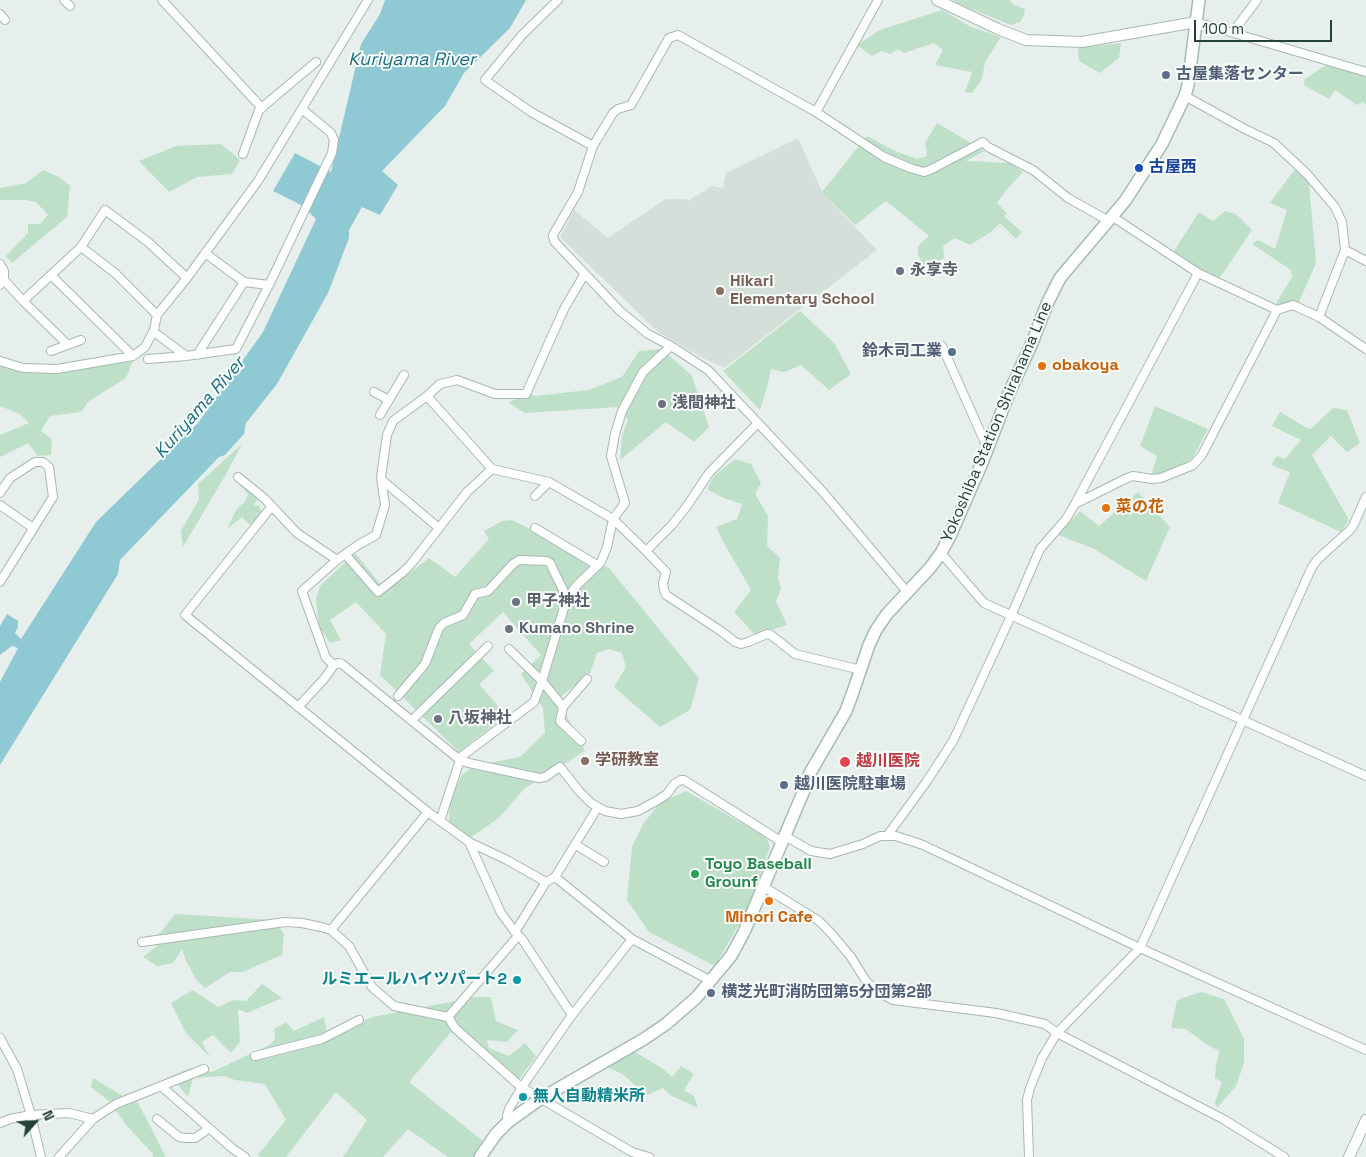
<!DOCTYPE html>
<meta charset="utf-8">
<style>
body{margin:0}
#map{position:relative;width:1366px;height:1157px;overflow:hidden;background:#e6efeb;font-family:"Space Grotesk",sans-serif}
canvas{display:block}
.north{position:absolute;left:10px;top:1097px;width:50px;height:50px;-webkit-text-stroke:4px #f7fbf9;paint-order:stroke;rotate:64deg;font-size:14px;font-weight:700;line-height:20px;text-align:center;color:#24423a}
.north::after{content:'';display:block;margin:auto;width:18px;height:22px;background:#24423a;clip-path:polygon(50% 0,100% 100%,50% 72%,0 100%)}
.scale{position:absolute;left:1194px;top:20px;width:138px;height:22px;box-sizing:border-box;border:2px solid #24423a;border-top:0;padding-left:6px;font-size:15px;line-height:18px;white-space:nowrap;color:#24423a;-webkit-text-stroke:4px #f7fbf9;paint-order:stroke}
</style>
<div id="map">
<canvas width="1366" height="1157"></canvas>
<div class="north">N</div>
<div class="scale">100 m</div>
</div>
<script>
const ctx = document.querySelector('canvas').getContext('2d');
ctx.lineJoin = 'round';
function paint(path, color) { ctx.fillStyle = color; ctx.fill(path, 'evenodd'); }
const poly = rows => new Path2D(rows.map(r => 'M' + r).join(''));
function strokePath(path, color, width, dash) { ctx.strokeStyle = color; ctx.lineWidth = width; ctx.lineCap = dash ? 'butt' : 'round'; ctx.setLineDash(dash || []); ctx.stroke(path); }
function write(font, color, halo, rows, align = 'center') {
  ctx.font = font + ' "Space Grotesk","Noto Sans JP",sans-serif'; ctx.lineWidth = 4; ctx.setLineDash([]); ctx.textBaseline = 'middle'; ctx.strokeStyle = halo; ctx.fillStyle = color; for (const [text, x, y, turn = 0] of rows) {
    ctx.save(); ctx.translate(x, y); ctx.rotate((+turn || 0) * Math.PI / 180); ctx.textAlign = isNaN(turn) ? turn : align; if (halo) ctx.strokeText(text, 0, 0); ctx.fillText(text, 0, 0); ctx.restore();
  }
}
paint(poly([
 [798,138,822,192,877,250,724,368,699,356,658,332,560,237,574,210,608,238,666,199,687,199,688,201,712,186,723,188,726,173]
]), '#d4dfda');
paint(poly([
 [955,0,1009,0,1014,5,1025,9,1024,15,1020,22,1011,25,954,2],
 [942,10,971,27,1001,37,985,62,982,79,972,93,965,92,972,72,935,65,943,50,934,43,904,53,898,49,890,54,882,51,872,56,857,45,880,30],
 [1121,43,1119,58,1100,73,1079,61,1078,48],
 [1329,63,1366,76,1366,105,1363,102,1357,105,1335,90,1329,99,1304,85,1305,79],
 [937,123,985,151,966,161,1010,163,1023,172,1008,188,997,203,1007,213,1004,216,1022,232,1016,239,1000,223,991,232,970,245,955,238,943,246,944,258,926,269,918,255,918,246,929,236,886,201,855,225,822,192,867,136,893,150,917,159,927,156,925,143],
 [221,144,240,160,232,174,197,177,169,192,139,161,176,146],
 [1295,169,1309,183,1316,263,1299,302,1275,305,1292,277,1291,270,1252,244,1258,240,1275,249,1287,210,1270,203],
 [43,170,59,177,70,186,67,217,12,263,6,256,28,233,28,224,40,224,48,215,36,202,25,200,0,200,0,188,26,183],
 [1225,211,1236,214,1252,230,1219,279,1198,268,1174,251,1199,212,1213,221],
 [800,311,834,343,851,374,829,390,801,365,784,372,771,369,767,387,760,410,723,371],
 [662,349,692,376,709,427,694,442,666,422,620,460,622,436,628,420,617,407,525,413,509,403,527,391,535,396,589,390,622,377,639,351],
 [133,361,126,378,89,401,81,412,50,416,41,431,52,439,51,455,38,456,28,443,0,457,0,435,29,423,20,414,0,406,0,366,26,372,74,370],
 [1155,406,1208,429,1192,459,1169,472,1151,476,1157,456,1140,446],
 [1333,408,1347,410,1360,443,1347,452,1331,436,1312,455,1349,520,1341,532,1278,503,1290,472,1271,465,1277,456,1285,459,1301,440,1272,426,1280,412,1307,428,1311,429],
 [242,444,225,476,183,547,181,531,199,499,198,484],
 [735,459,751,464,761,483,755,494,768,516,767,546,780,558,778,577,781,589,776,601,787,625,755,635,734,612,751,590,725,545,716,527,737,519,742,504,724,498,707,489,714,476],
 [241,486,255,486,259,489,257,499,254,505,259,506,265,518,254,526,249,524,242,517,227,529,236,510,245,501,248,494],
 [1138,492,1170,527,1146,581,1094,549,1058,535,1080,511,1099,526],
 [512,520,609,568,699,678,690,710,660,727,614,687,626,667,622,653,609,649,597,653,590,673,558,699,585,751,524,789,499,818,470,838,449,822,450,800,462,775,474,766,520,757,545,733,543,708,521,674,541,655,503,612,469,644,494,671,479,684,506,715,459,752,380,675,386,634,356,602,330,620,341,640,330,643,319,627,316,599,320,586,355,553,386,591,429,558,455,577,489,539,484,531,502,521],
 [686,791,766,837,770,847,747,910,715,966,649,932,627,900,632,847,643,824,660,803],
 [175,914,275,920,284,934,282,955,242,972,230,972,205,988,197,981,186,961,182,949,173,963,157,966,143,957,158,945,156,938],
 [262,984,282,998,247,1013,238,1009,240,1042,231,1053,213,1035,202,1042,210,1057,186,1033,171,1003,193,990,218,1007,233,1000,246,1001],
 [1201,992,1224,999,1244,1039,1244,1063,1236,1086,1217,1108,1215,1102,1222,1082,1215,1078,1216,1064,1220,1051,1207,1045,1186,1029,1171,1028,1177,1000],
 [475,997,491,997,496,1021,518,1030,507,1042,487,1040,489,1048,509,1056,525,1043,536,1056,518,1081,469,1037,462,1042,451,1032,409,1082,483,1141,473,1157,448,1157,408,1129,383,1157,343,1157,367,1120,336,1092,286,1157,260,1157,258,1155,286,1120,265,1084,235,1080,224,1076,193,1078,188,1097,171,1076,191,1068,212,1072,271,1044,275,1039,274,1029,286,1022,294,1031,324,1017,327,1034,373,1017],
 [632,1050,663,1069,672,1077,681,1066,694,1074,684,1090,694,1096,698,1108,670,1095,663,1088,647,1095,622,1074,605,1066],
 [93,1078,123,1096,138,1103,166,1157,153,1157,153,1154,127,1126,110,1102,91,1087]
]), '#bfe0c8');
paint(poly([
 [385,0,526,0,510,28,464,73,445,106,382,171,398,185,380,215,362,207,349,230,349,238,328,293,277,384,246,423,244,434,225,455,219,457,120,560,118,574,0,765,0,682,18,648,12,646,0,655,0,626,7,614,18,621,18,627,15,633,21,639,96,522,198,423,263,332,316,219,303,206,273,191,295,153,331,172,361,44,380,14]
]), '#8ec9d4');
const minor = poly([
 [64,0,70,6],
 [162,0,262,108],
 [558,0,522,35,485,80,531,112,593,146],
 [0,14,5,20],
 [1196,22,1366,72],
 [1233,32,1257,0],
 [1185,96,1243,128,1274,143,1307,174,1335,207,1342,222,1345,250,1319,317],
 [816,112,878,0],
 [243,154,259,110,316,62],
 [1113,217,1198,273,1277,310,1293,305,1319,317,1366,349],
 [81,247,115,273,157,315],
 [1345,250,1366,261],
 [205,253,244,282,269,285],
 [0,264,4,271,4,280,0,285],
 [51,275,133,356],
 [4,280,23,301,81,247,105,210,148,242,187,278],
 [23,301,67,344],
 [158,335,186,356],
 [942,346,987,447],
 [51,351,81,340],
 [197,355,244,282],
 [148,359,186,356,236,349,269,285,332,153,334,140,331,133,302,109],
 [0,361,23,368,57,369,133,356,145,347,154,330,157,315,187,278,258,181,368,0],
 [374,392,389,400],
 [427,396,492,469,549,482,613,519,646,551,666,572,663,583,664,590,666,595,721,631,735,642,741,644,748,642,767,634,771,635,795,654,861,670],
 [380,415,404,375],
 [238,477,264,498,297,533,337,560],
 [382,480,439,528],
 [0,493,10,478,35,462,43,462,49,467,53,497,0,582],
 [535,496,549,482],
 [1075,504,1125,479,1133,476,1152,479,1161,478,1193,465,1202,455,1277,310],
 [0,505,33,528],
 [272,506,185,615,428,812,469,842,507,860,546,882],
 [535,528,597,565],
 [646,551,671,526,687,506,709,473,758,423],
 [941,553,984,603,1366,776],
 [345,554,378,592,403,572,411,564,467,492,492,469],
 [908,593,823,492,708,370,671,346,648,334,620,311,554,241,553,235,578,192,593,146,613,113,618,109,631,105,669,38,678,35,816,112,884,157,910,168,924,172,932,169,983,142,988,147,1033,170,1068,198,1109,221],
 [509,649,542,681,563,707],
 [334,665,338,663,342,664,460,760,440,821],
 [398,696,425,664,439,628,444,623,463,615,475,594,488,591,513,564,519,560,547,561,550,563,567,598],
 [298,707,324,679,334,665,326,658,302,591,337,560,358,545,376,535,385,505,381,477,387,435,393,421,427,396,440,384,457,380,495,394,526,394,564,309,584,275],
 [412,720,488,646],
 [581,741,560,721,563,707,587,679],
 [560,767,545,777,539,778,469,763,460,760,462,756,534,702,542,681,567,598,577,585,601,562,607,547,613,519,625,503,611,456,615,434,622,411,643,372,671,346],
 [561,768,579,791,591,803,605,811,621,814,638,811,658,800,667,794,674,784,681,780,684,780,782,842],
 [785,836,811,851,830,854,863,844,880,836,896,836,923,845,1140,948,1366,1050],
 [887,836,927,781,953,741,1011,616,1040,549,1066,519,1075,504,1198,273],
 [469,842,501,913,515,932,522,939,572,1015],
 [576,845,604,862],
 [555,877,598,807],
 [764,887,819,921,830,932,851,957,866,981,878,992,893,1000,996,1013,1045,1024,1057,1033,1223,1119,1284,1157],
 [331,930,428,812],
 [515,932,546,882,555,877,632,939,711,981],
 [142,942,285,922,302,923,321,927,331,930,349,946,372,987,394,1006,448,1017,518,936],
 [448,1017,455,1028,521,1087,632,1152,649,1157],
 [0,1038,17,1069,31,1115,41,1157],
 [255,1056,322,1039,359,1020],
 [161,1086,233,1149,245,1157],
 [157,1119,179,1137,186,1138,195,1138,204,1132,208,1127],
 [508,1122,507,1116,509,1109,522,1087,572,1015,632,939],
 [0,1123,10,1119,31,1115,69,1113,93,1119],
 [59,1157,93,1119,116,1104,204,1069],
 [1029,1157,1027,1100,1030,1088,1042,1058,1057,1033,1140,948,1312,567,1318,559,1349,531,1353,526,1366,497]
]);
const tertiary = poly([
 [937,0,998,29,1026,40,1082,42,1196,22],
 [1349,1157,1366,1120]
]);
const secondary = poly([
 [480,1157,496,1134,508,1122,540,1099,644,1039,666,1024,696,998,731,956,744,932,805,788,810,773,846,711,853,692,869,645,876,630,887,614,930,568,941,553,950,536,982,463,1009,393,1032,343,1047,304,1060,278,1125,201,1162,144,1185,96,1188,85,1199,0]
]);
strokePath(minor, '#a8b8b2', 10);
strokePath(tertiary, '#a8b8b2', 12);
strokePath(secondary, '#a4bbb3', 14);
strokePath(minor, '#fff', 8);
strokePath(tertiary, '#fff', 10);
strokePath(secondary, '#fff', 11);
for (const [x, y, r, color] of [
 [1166,75,5,"#5c6f8a"],
 [1139,168,5,"#1a4fb4"],
 [900,271,5,"#6b7280"],
 [720,291,5,"#8d6e63"],
 [952,352,5,"#5c6f8a"],
 [1042,366,5,"#e8710a"],
 [662,404,5,"#6b7280"],
 [1106,508,5,"#e8710a"],
 [516,602,5,"#6b7280"],
 [509,629,5,"#6b7280"],
 [438,719,5,"#6b7280"],
 [585,761,5,"#8d6e63"],
 [845,762,6,"#e0444e"],
 [784,785,5,"#5c6f8a"],
 [695,874,5,"#2e9e5b"],
 [769,901,5,"#e8710a"],
 [517,980,5,"#0f9aa8"],
 [711,993,5,"#5c6f8a"],
 [523,1097,5,"#0f9aa8"]
]) { const dot = new Path2D(); dot.arc(x, y, r, 0, 2 * Math.PI); ctx.fillStyle = color; ctx.fill(dot); strokePath(dot, '#f7fbf9', 2); }
write('bold 16px', '#4e5e75', '#f7fbf9', [
 ["古屋集落センター",1176,75],
 ["鈴木司工業",942,352,"right"],
 ["越川医院駐車場",794,785],
 ["横芝光町消防団第5分団第2部",721,993]
], 'left');
write('bold 16px', '#164399', '#f7fbf9', [
 ["古屋西",1149,168]
], 'left');
write('bold 16px', '#5b616d', '#f7fbf9', [
 ["永享寺",910,271],
 ["浅間神社",672,404],
 ["甲子神社",526,602],
 ["Kumano Shrine",519,629],
 ["八坂神社",448,719]
], 'left');
write('bold 16px', '#785e54', '#f7fbf9', [
 ["Hikari",730,282],
 ["Elementary School",730,300],
 ["学研教室",595,761]
], 'left');
write('bold 16px', '#c56008', '#f7fbf9', [
 ["obakoya",1052,366],
 ["菜の花",1116,508],
 ["Minori Cafe",769,918,"center"]
], 'left');
write('16px', '#24423a', '#f7fbf9', [
 ["Yokoshiba Station Shirahama Line",997,422,-67]
]);
write('bold 16px', '#be3a42', '#f7fbf9', [
 ["越川医院",856,762]
], 'left');
write('bold 16px', '#27864d', '#f7fbf9', [
 ["Toyo Baseball",705,865],
 ["Grounf",705,883]
], 'left');
write('bold 16px', '#0d838f', '#f7fbf9', [
 ["ルミエールハイツパート2",507,980],
 ["無人自動精米所",533,1097,"left"]
], 'right');
write('italic 18px', '#1c6f80', '#f7fbf9', [
 ["Kuriyama River",412,60],
 ["Kuriyama River",200,408,-49]
]);
</script>
